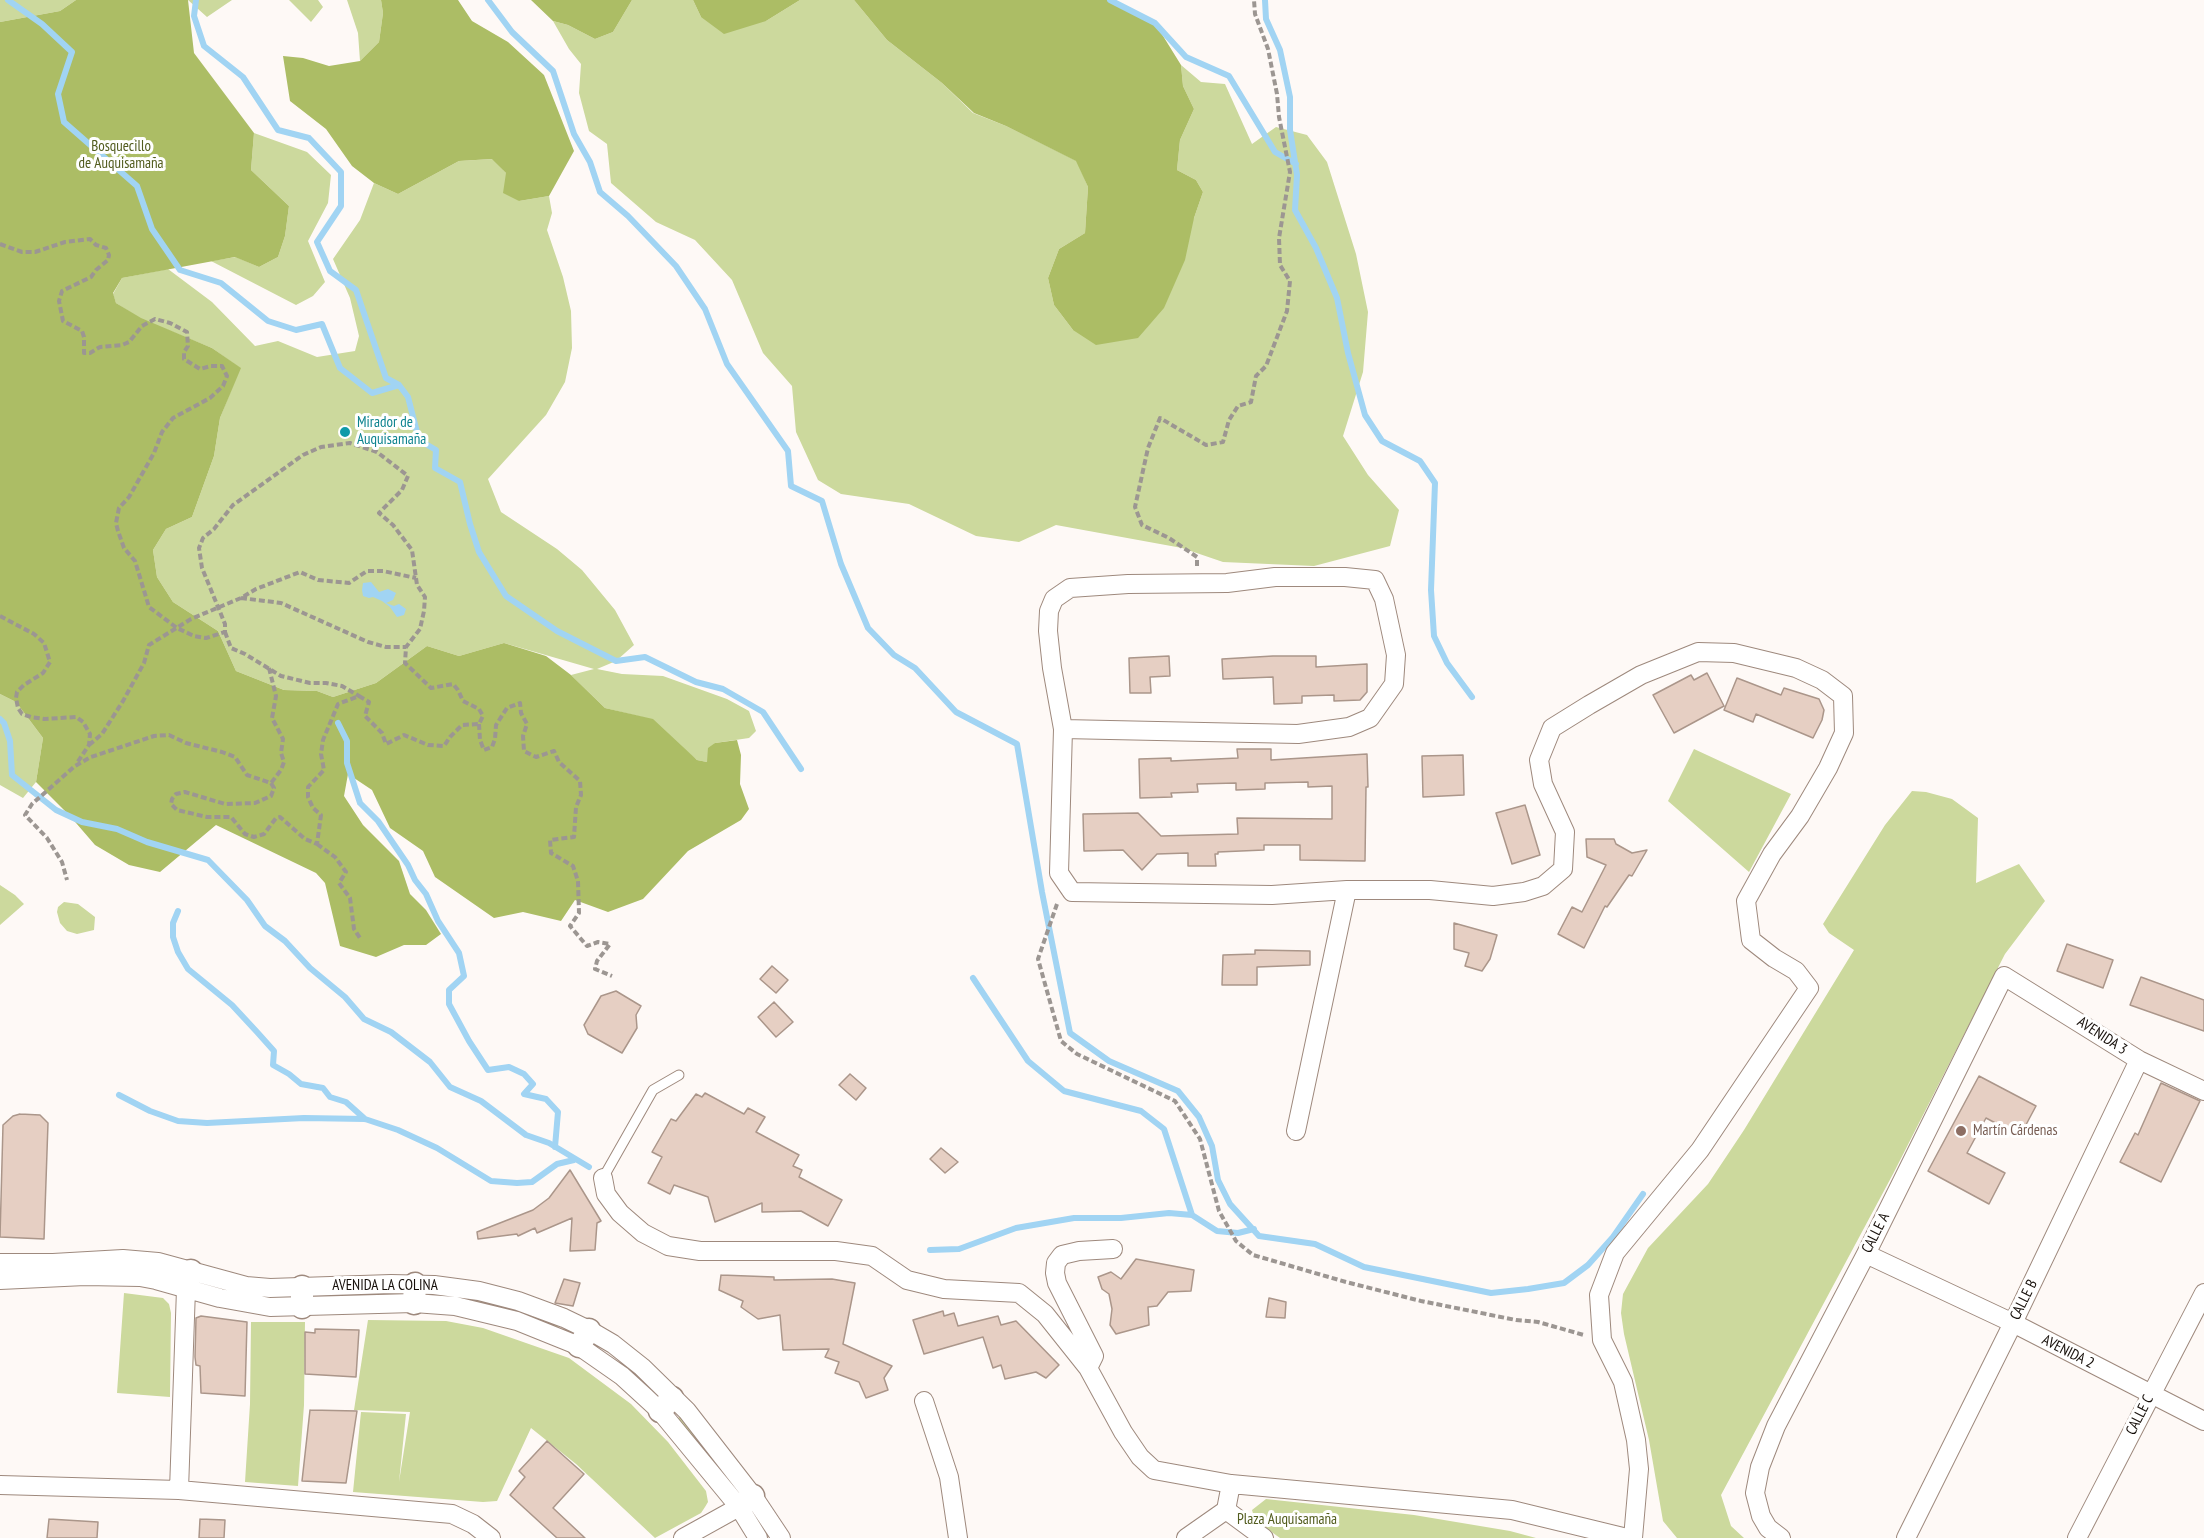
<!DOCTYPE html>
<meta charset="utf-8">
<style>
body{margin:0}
canvas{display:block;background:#fef9f6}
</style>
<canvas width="2204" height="1538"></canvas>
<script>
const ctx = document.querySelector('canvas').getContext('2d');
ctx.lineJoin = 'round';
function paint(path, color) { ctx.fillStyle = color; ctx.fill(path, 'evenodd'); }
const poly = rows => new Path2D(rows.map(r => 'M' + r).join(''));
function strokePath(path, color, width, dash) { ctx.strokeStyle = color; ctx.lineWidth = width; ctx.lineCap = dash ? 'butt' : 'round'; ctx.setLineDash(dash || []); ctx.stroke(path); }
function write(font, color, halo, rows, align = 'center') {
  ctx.font = font + ' "PT Sans Narrow",sans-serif'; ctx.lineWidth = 6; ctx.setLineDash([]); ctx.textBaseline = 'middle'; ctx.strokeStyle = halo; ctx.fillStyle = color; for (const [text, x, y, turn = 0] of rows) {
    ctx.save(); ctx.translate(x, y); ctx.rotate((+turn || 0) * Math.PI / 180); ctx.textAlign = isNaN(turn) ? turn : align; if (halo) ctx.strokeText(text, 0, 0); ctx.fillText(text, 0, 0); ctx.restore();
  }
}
paint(poly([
 [0,0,76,0,60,11,0,22],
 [188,0,232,0,207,17],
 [289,0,318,0,323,7,311,22],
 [347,0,381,0,383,13,379,42,360,61,358,33],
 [632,0,693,0,701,17,766,21,800,0,854,0,887,40,942,83,973,113,1006,126,1077,161,1088,187,1085,233,1059,249,1048,278,1054,305,1073,330,1194,218,1203,192,1196,180,1177,170,1180,140,1194,109,1183,86,1181,65,1201,82,1225,84,1252,144,1276,127,1307,135,1327,162,1356,254,1368,312,1363,372,1343,436,1368,475,1399,510,1390,546,1314,566,1223,562,1182,548,1056,525,1019,542,976,536,909,504,841,494,818,480,796,432,792,386,763,353,732,280,695,240,656,222,611,183,607,144,589,131,579,93,581,64,569,49,553,21,568,25,595,39,613,32],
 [254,133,307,152,331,175,328,203,308,241,325,282,313,296,296,305,211,261,236,257,259,267,278,257,285,236,289,206,251,170],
 [493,159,506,173,519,201,549,196,552,213,547,230,563,277,571,311,572,348,565,382,546,415,488,479,501,512,557,549,582,570,615,610,634,645,616,661,597,669,622,674,663,676,727,699,749,711,756,731,749,738,715,743,707,762,697,760,646,718,605,708,571,675,594,669,504,643,459,656,427,646,376,683,333,697,317,691,284,690,236,671,218,631,173,602,157,577,153,550,166,529,192,517,214,456,220,418,240,368,212,348,141,319,116,303,113,294,122,278,168,269,212,302,255,346,278,341,317,357,355,351,359,336,350,298,333,259,360,220,374,183,398,194,459,161],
 [0,694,16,702,43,738,36,782,23,798,0,785],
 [1694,749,1791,794,1749,872,1668,801],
 [1912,791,1926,792,1952,799,1978,818,1976,883,2019,864,2045,901,2005,954,1893,1174,1721,1495,1731,1526,1744,1538,1677,1538,1663,1521,1649,1440,1624,1334,1621,1313,1623,1294,1648,1248,1708,1184,1744,1130,1854,950,1829,933,1823,924,1885,825],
 [0,885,15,895,24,904,0,925],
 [64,902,78,904,95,917,94,930,77,934,67,931,60,923,57,912,58,907],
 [124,1293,163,1298,169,1304,171,1313,170,1397,117,1393],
 [438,1294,500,1305,559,1326,557,1327,499,1307,438,1296],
 [368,1320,446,1321,483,1328,569,1358,631,1404,668,1442,706,1491,708,1502,705,1507,701,1513,655,1538,576,1464,531,1428,497,1501,483,1502,353,1492,361,1412,406,1414,399,1482,410,1412,354,1410],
 [251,1322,305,1322,304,1405,298,1486,245,1482,250,1404],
 [679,1417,681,1417,736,1489,678,1419],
 [1266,1499,1414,1515,1510,1531,1536,1538,1280,1538,1255,1520,1252,1510]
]), '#ccd99d');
paint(poly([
 [76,0,188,0,194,53,254,133,251,170,289,206,285,236,278,257,259,267,235,257,122,278,113,293,116,303,141,318,212,348,241,368,220,418,214,456,192,517,166,529,153,550,157,577,173,602,218,631,236,671,284,690,317,691,333,697,376,683,427,646,459,656,504,643,546,656,571,675,605,708,653,719,697,760,707,762,708,748,715,743,737,740,741,755,740,784,749,809,741,820,688,851,643,899,608,912,575,900,561,921,523,912,494,918,435,877,423,851,390,828,372,790,348,774,344,796,363,825,399,861,410,894,426,910,441,934,426,945,404,945,376,957,340,946,325,883,316,873,216,825,160,872,129,865,95,845,70,816,36,782,43,738,16,702,0,694,0,22,60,11],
 [381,0,458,0,472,21,508,42,544,75,574,151,549,196,519,201,503,193,506,173,492,159,459,161,398,194,374,183,352,166,326,129,290,101,283,56,303,58,329,66,360,61,379,42,383,13],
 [531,0,632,0,613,32,595,39,568,25,553,21],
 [693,0,800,0,766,21,724,34,701,17],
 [854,0,1110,0,1155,23,1181,65,1183,86,1194,109,1180,140,1177,170,1196,180,1203,192,1194,218,1185,260,1164,308,1138,338,1096,345,1073,330,1054,305,1048,278,1059,249,1085,233,1088,187,1076,161,1006,126,974,113,942,83,887,40]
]), '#acbd65');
paint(poly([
 [371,582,379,592,388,589,396,593,393,600,386,603,394,606,399,604,406,609,404,615,397,617,390,607,382,601,373,597,369,598,363,596,362,590,363,583]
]), '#a1d4f3');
strokePath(poly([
 [8,0,42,24,72,52,58,94,64,122,137,186,152,229,180,270,221,283,268,321,296,330,322,324,340,368,372,393,399,385],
 [196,0,194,16,204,46,243,77,278,130,309,138,341,172,341,206,317,242,330,271,356,290,386,378,399,385,408,397,419,440,436,450,435,468,460,482,470,524,479,552,506,596,557,631,616,661,645,657,696,682,723,689,763,712,801,769],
 [488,0,512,32,553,71,574,134,590,162,600,192,628,216,676,266,705,309,727,364,788,451,791,486,822,501,841,564,868,628,894,655,915,668,956,712,1017,744,1042,892,1070,1033,1109,1061,1178,1091,1199,1117,1212,1146,1218,1180,1230,1204,1259,1236,1315,1244,1364,1267,1491,1293,1528,1289,1564,1283,1588,1265,1613,1237,1643,1194],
 [1110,0,1155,23,1186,57,1229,76,1275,152,1296,164],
 [1265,0,1266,19,1280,50,1290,97,1290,130,1297,175,1295,210,1316,248,1337,298,1348,353,1365,415,1382,441,1420,461,1435,483,1431,590,1434,636,1447,663,1472,697],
 [0,719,4,723,10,741,12,775,56,810,82,822,117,829,147,842,208,860,247,900,265,926,285,941,310,968,345,997,364,1019,391,1032,430,1062,450,1087,481,1101,526,1135,549,1143,589,1167],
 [338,723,347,741,347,763,360,803,378,821,408,865,415,880,426,894,438,921,459,953,464,976,449,990,449,1004,469,1041,488,1070,509,1067,524,1074,533,1084,524,1094,546,1099,558,1112,555,1147],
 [178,911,173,923,173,937,178,952,188,969,232,1005,257,1032,274,1051,273,1065,289,1074,301,1084,323,1088,330,1097,346,1102,365,1119],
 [973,978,1028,1061,1064,1091,1141,1111,1164,1129,1192,1215],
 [119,1095,150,1111,178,1121,207,1123,304,1118,365,1119,398,1130,437,1148,491,1181,517,1183,532,1182,557,1164,574,1160],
 [930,1250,959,1249,1016,1228,1074,1218,1121,1218,1169,1213,1192,1215,1217,1231,1238,1233,1254,1229]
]), '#a1d4f3', 6);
const building = poly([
 [1169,656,1170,676,1150,677,1151,693,1130,693,1129,658,1169,656],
 [1273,656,1316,656,1316,667,1367,664,1367,692,1360,700,1334,701,1334,695,1302,696,1302,703,1274,704,1273,677,1223,679,1222,659,1273,656],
 [1707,673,1724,706,1674,733,1653,695,1691,675,1694,680,1707,673],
 [1737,678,1781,695,1784,688,1819,699,1824,710,1822,720,1813,738,1756,714,1753,722,1724,710,1737,678],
 [1237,749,1271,749,1271,760,1367,754,1368,787,1366,787,1365,861,1300,860,1300,845,1264,845,1264,850,1218,852,1218,854,1215,854,1216,866,1188,866,1188,853,1157,854,1142,870,1123,850,1084,851,1083,814,1138,813,1161,836,1238,834,1237,818,1332,819,1332,786,1308,787,1308,782,1265,783,1265,789,1236,790,1236,783,1197,784,1198,792,1171,793,1172,797,1140,798,1139,759,1171,758,1171,761,1238,758,1237,749],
 [1463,755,1464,795,1423,797,1422,756,1463,755],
 [1525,805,1540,855,1512,864,1496,813,1525,805],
 [1586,839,1614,839,1616,844,1632,853,1647,850,1632,876,1629,875,1607,907,1605,906,1584,948,1558,934,1572,907,1582,912,1606,865,1587,857,1586,839],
 [1454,923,1497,935,1490,959,1482,971,1465,966,1469,953,1454,949,1454,923],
 [2067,944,2113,960,2103,988,2057,971,2067,944],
 [1255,950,1310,951,1310,965,1257,967,1257,985,1222,985,1223,955,1255,954,1255,950],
 [772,966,788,980,776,993,760,979,772,966],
 [2141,977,2204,1000,2204,1031,2130,1005,2141,977],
 [616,991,641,1006,636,1015,637,1028,622,1053,588,1034,584,1025,601,996,616,991],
 [774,1002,793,1022,776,1037,758,1017,774,1002],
 [850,1074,866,1088,856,1100,839,1085,850,1074],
 [1979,1076,2036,1106,2020,1136,1986,1118,1967,1153,2005,1173,1989,1204,1928,1171,1979,1076],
 [2161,1083,2200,1101,2161,1182,2120,1162,2135,1133,2138,1135,2161,1083],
 [705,1093,744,1114,748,1108,765,1117,756,1132,799,1155,793,1166,802,1170,799,1177,842,1200,828,1226,801,1211,762,1212,762,1203,715,1222,708,1197,674,1185,670,1194,648,1183,662,1157,652,1152,671,1119,676,1121,696,1094,702,1097,705,1093],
 [20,1114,40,1115,48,1123,44,1239,0,1237,3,1125,13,1116,20,1114],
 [941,1148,958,1162,945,1173,930,1159,941,1148],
 [570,1170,601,1221,597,1223,595,1250,570,1251,572,1218,537,1233,535,1228,518,1236,517,1234,478,1239,477,1232,533,1210,549,1198,570,1170],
 [1136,1259,1194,1270,1191,1291,1168,1292,1157,1306,1148,1307,1149,1325,1116,1334,1110,1325,1112,1309,1109,1294,1102,1289,1098,1277,1111,1272,1121,1279,1136,1259],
 [721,1275,774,1277,774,1280,832,1279,855,1283,843,1344,892,1366,884,1378,888,1390,866,1398,859,1382,835,1373,839,1362,825,1357,829,1349,783,1350,780,1315,758,1319,741,1307,743,1301,719,1290,721,1275],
 [564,1279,580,1283,573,1306,555,1303,564,1279],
 [1269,1298,1286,1302,1285,1318,1266,1317,1269,1298],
 [943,1311,944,1316,954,1313,958,1326,998,1316,1001,1325,1016,1321,1059,1365,1046,1378,1036,1372,1005,1379,1001,1365,993,1368,983,1337,924,1354,913,1320,943,1311],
 [201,1316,247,1322,245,1396,201,1393,200,1366,196,1365,195,1357,196,1318,201,1316],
 [315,1329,359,1330,356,1377,305,1374,305,1332,315,1333,315,1329],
 [310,1410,357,1411,346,1483,302,1481,310,1410],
 [547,1441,584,1474,553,1508,585,1538,557,1538,510,1495,525,1477,519,1471,547,1441],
 [49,1519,98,1522,97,1538,47,1538,49,1519],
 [200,1519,225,1520,224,1538,199,1538,200,1519]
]);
paint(building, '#e6cfc3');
strokePath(building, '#ab968a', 1.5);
const service = poly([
 [603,1178,653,1090,679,1075]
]);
const minor = poly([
 [1063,729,1298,734,1349,727,1370,718,1394,684,1396,655,1384,599,1375,580,1345,577,1275,577,1227,583,1128,584,1070,588,1054,599,1049,611,1048,631,1052,668,1063,729,1059,873,1072,892,1272,895,1347,890,1430,890,1493,896,1524,892,1543,886,1563,869,1565,832,1543,784,1539,760,1552,728,1589,705,1641,675,1698,652,1734,653,1796,668,1822,680,1843,696,1844,733,1828,768,1800,816,1772,854,1746,901,1751,940,1774,958,1796,971,1809,988,1700,1150,1615,1253,1599,1295,1602,1340,1623,1382,1636,1440,1639,1469,1633,1538],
 [1296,1131,1347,890],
 [603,1178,606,1194,620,1213,643,1233,668,1246,700,1251,836,1251,872,1256,907,1280,944,1289,1019,1293,1045,1314,1088,1368,1123,1432,1140,1457,1154,1470,1231,1484,1512,1510,1627,1538],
 [1866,1254,2013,1323,2204,1421],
 [0,1263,53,1263,123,1259,158,1262,246,1286,270,1288,391,1284,434,1285,479,1291,518,1301,564,1318,589,1330,613,1344,642,1367,687,1411,753,1496,781,1538],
 [0,1280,85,1276,140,1277,156,1280,220,1298,270,1307,414,1303,455,1306,517,1321,579,1346,622,1376,645,1397,660,1411,739,1507,758,1538],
 [1088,1368,1094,1356,1057,1283,1055,1273,1056,1263,1062,1255,1079,1251,1113,1249],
 [924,1401,949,1477,958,1538],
 [1231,1484,1226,1510,1264,1538],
 [0,1485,179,1490,452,1514,473,1524,491,1538],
 [179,1490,186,1289],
 [683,1538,739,1507],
 [1186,1538,1226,1510],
 [1781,1538,1768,1528,1761,1516,1755,1493,1760,1467,1776,1426,1866,1254,2004,976,2139,1060,2204,1091],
 [1906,1538,2013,1323,2139,1060],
 [2077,1538,2204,1293]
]);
const tertiary = poly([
 [186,1289,191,1271],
 [414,1303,415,1284],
 [302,1307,302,1287],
 [579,1346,589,1330],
 [660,1411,672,1398],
 [739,1507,753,1496]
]);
strokePath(service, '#9e897d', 11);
strokePath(minor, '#9e897d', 20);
strokePath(tertiary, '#9e897d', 25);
strokePath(poly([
 [0,244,22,252,35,252,65,242,90,239,96,245,106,248,109,255,108,260,96,270,91,277,62,291,59,301,63,321,82,331,84,337,84,353,90,353,100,347,122,345,129,342,142,326,155,319,170,323,187,332,188,346,184,352,184,359,200,369,211,366,222,366,227,376,223,386,210,398,173,418,162,432,154,453,129,497,119,508,116,523,118,531,124,548,135,561,149,607,177,628,194,636,206,638,225,632,225,624,202,568,199,548,203,538,214,529,233,505,303,455,321,447,350,443,377,452,408,476,402,490,379,513,393,525,412,550,417,585,425,597,424,611,420,629,406,647,405,663,431,688,453,684,458,690,463,701,479,709,483,716,479,724,462,725,450,737,444,746,428,745,404,735,386,744,382,733,365,716,369,702,359,696,338,704,323,740,321,754,324,770,308,787,308,797,313,808,321,815,317,844,305,839,280,817,276,818,264,834,254,837,245,834,231,817,207,817,177,810,171,804,172,799,176,794,185,792,225,804,255,803,271,796,274,788,271,783,247,775,235,757,222,752,186,743,169,735,154,736,91,757,75,766,32,804,25,815,47,838,62,862,67,880],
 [1197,566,1197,557,1169,538,1142,525,1135,507,1148,448,1160,418,1206,445,1223,442,1229,420,1238,406,1251,402,1256,376,1266,366,1287,311,1290,281,1280,265,1279,238,1290,172,1279,117,1277,94,1268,49,1255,14,1254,0],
 [241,598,281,603,368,642,386,647,406,647],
 [0,616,34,634,44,643,50,662,43,673,24,685,17,692,16,698,18,708,22,714,31,717,44,719,76,717,83,722,90,734,89,745,77,763],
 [225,632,231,648,245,654,281,676,310,683,326,683,342,686,359,696],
 [269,668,276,696,272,718,283,739,281,753,284,762,281,770,271,783],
 [479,724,480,740,484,750,492,747,495,739,496,725,507,708,520,703,521,713,527,724,523,736,524,751,536,757,554,751,559,762,580,781,581,795,576,807,574,837,550,840,551,853,573,866,578,881,579,913,570,926,587,946,598,942,610,944,597,961,595,969,612,976],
 [89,745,102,734,123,701,144,663,149,645,191,619,241,598,256,589,300,572,318,580,349,583,367,571,383,571,416,578],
 [317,844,335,857,346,872,339,883,350,898,354,929,360,938],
 [1057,904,1038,959,1061,1041,1077,1054,1175,1101,1200,1139,1219,1211,1236,1241,1253,1255,1346,1282,1421,1301,1516,1320,1538,1322,1584,1335]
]), '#9c9692', 4, [6, 3]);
strokePath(service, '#fff', 9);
strokePath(minor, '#fff', 18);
strokePath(tertiary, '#fff', 22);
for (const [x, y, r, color] of [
 [345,432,6,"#0f9aa8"],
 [1961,1131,6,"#8d6e63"]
]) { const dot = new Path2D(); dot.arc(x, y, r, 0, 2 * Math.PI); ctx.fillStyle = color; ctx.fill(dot); strokePath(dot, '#fff', 2); }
write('15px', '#525c1e', '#fff', [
 ["Bosquecillo",121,147],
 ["de Auquisamaña",121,164],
 ["Plaza Auquisamaña",1287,1520]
]);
write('15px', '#0d838f', '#fff', [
 ["Mirador de",357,423],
 ["Auquisamaña",357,440]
], 'left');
write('15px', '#160f0a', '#fff', [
 ["AVENIDA 3",2102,1036,33],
 ["CALLE A",1876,1233,-63],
 ["AVENIDA LA COLINA",385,1286],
 ["CALLE B",2024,1300,-64],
 ["AVENIDA 2",2068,1352,27],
 ["CALLE C",2140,1415,-63]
]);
write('15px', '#785e54', '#fff', [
 ["Martín Cárdenas",1973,1131]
], 'left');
</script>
